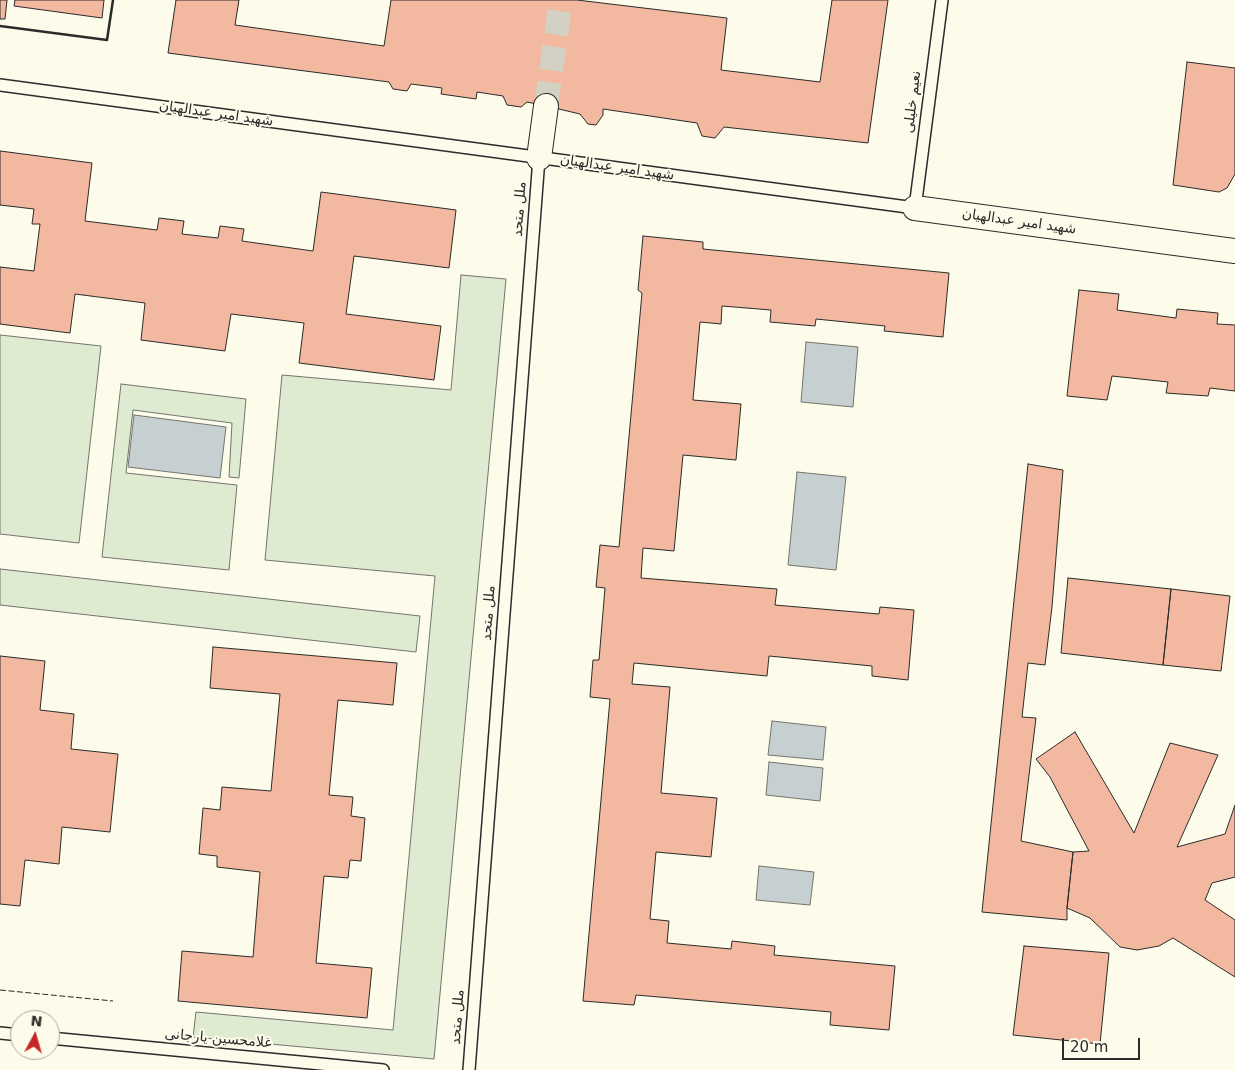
<!DOCTYPE html>
<meta charset="utf-8">
<style>
body{margin:0}
#map{position:relative;width:1235px;height:1070px;overflow:hidden;background:#fdfbea;font-family:"DejaVu Sans",sans-serif}
canvas{display:block}
.north{position:absolute;left:10px;top:1010px;width:50px;height:50px;box-sizing:border-box;background:#fdfbea;border:1px solid #a9a89e;border-radius:50%;rotate:6deg;font-size:14px;font-weight:700;line-height:20px;text-align:center;color:#2b2b2b}
.north::after{content:'';display:block;margin:auto;width:18px;height:22px;background:#c62828;clip-path:polygon(50% 0,100% 100%,50% 72%,0 100%)}
.scale{position:absolute;left:1062px;top:1038px;width:78px;height:22px;box-sizing:border-box;border:2px solid #2b2b2b;border-top:0;padding-left:6px;font-size:15px;line-height:18px;white-space:nowrap;color:#2b2b2b;-webkit-text-stroke:4px #fdfbea;paint-order:stroke}
</style>
<div id="map">
<canvas width="1235" height="1070"></canvas>
<div class="north">N</div>
<div class="scale">20 m</div>
</div>
<script>
const ctx = document.querySelector('canvas').getContext('2d');
ctx.lineJoin = 'round';
function paint(path, color) { ctx.fillStyle = color; ctx.fill(path, 'evenodd'); }
const poly = rows => new Path2D(rows.map(r => 'M' + r).join(''));
function strokePath(path, color, width, dash) { ctx.strokeStyle = color; ctx.lineWidth = width; ctx.lineCap = dash ? 'butt' : 'round'; ctx.setLineDash(dash || []); ctx.stroke(path); }
function write(font, color, halo, rows, align = 'center') {
  ctx.font = font + ' "DejaVu Sans",Cairo,sans-serif'; ctx.lineWidth = 4; ctx.setLineDash([]); ctx.textBaseline = 'middle'; ctx.strokeStyle = halo; ctx.fillStyle = color; for (const [text, x, y, turn = 0] of rows) {
    ctx.save(); ctx.translate(x, y); ctx.rotate((+turn || 0) * Math.PI / 180); ctx.textAlign = isNaN(turn) ? turn : align; if (halo) ctx.strokeText(text, 0, 0); ctx.fillText(text, 0, 0); ctx.restore();
  }
}
const green = poly([
 [461,275,506,279,434,1059,193,1037,196,1012,393,1030,435,576,265,560,282,375,451,390,461,275],
 [0,335,101,346,79,543,0,534,0,335],
 [121,384,246,399,239,478,229,477,232,423,133,410,126,473,237,485,229,570,102,557,121,384],
 [0,569,420,616,416,652,0,605,0,569]
]);
paint(green, '#deebd1');
strokePath(green, '#74746e', 1);
const water = poly([
 [806,342,858,347,853,407,801,402,806,342],
 [134,415,226,427,220,478,128,467,134,415],
 [797,472,846,477,836,570,788,565,797,472],
 [772,721,826,727,823,760,768,755,772,721],
 [769,762,823,768,820,801,766,795,769,762],
 [759,866,814,872,810,905,756,900,759,866]
]);
paint(water, '#c7d0d0');
strokePath(water, '#74746e', 1);
const building = poly([
 [0,0,7,0,5,19,0,19,0,0],
 [15,0,104,0,102,18,14,6,15,0],
 [176,0,239,0,235,25,384,46,391,0,577,0,727,18,721,70,820,82,832,0,888,0,868,143,724,127,715,138,702,136,697,123,603,109,603,115,596,125,588,124,580,114,546,106,527,102,521,107,507,105,503,96,477,92,476,99,441,94,442,88,411,84,407,91,393,89,389,82,168,53,176,0],
 [1187,62,1235,68,1235,174,1227,188,1219,192,1173,185,1187,62],
 [0,151,92,163,85,221,157,230,159,218,184,221,182,234,218,238,220,226,244,229,242,241,313,251,321,192,456,210,449,268,354,256,346,314,441,326,434,380,299,363,304,323,231,314,225,351,141,340,145,303,75,294,70,333,0,324,0,267,34,271,40,224,32,224,34,209,0,205,0,151],
 [643,236,703,242,703,249,949,273,943,337,884,331,885,326,816,319,815,326,770,322,771,310,722,306,721,324,700,322,693,400,741,404,736,460,683,455,674,551,643,548,641,578,777,589,775,605,879,614,880,607,914,610,908,680,872,676,872,666,769,656,767,676,634,663,632,684,670,687,661,793,717,798,711,857,656,852,650,919,669,921,667,943,731,949,732,941,775,946,774,955,895,966,889,1030,830,1025,831,1012,636,995,634,1005,583,1001,610,699,590,697,593,660,599,660,605,588,596,587,600,545,619,547,642,293,638,290,643,236],
 [1079,290,1119,294,1117,310,1176,318,1177,309,1218,313,1217,324,1235,325,1235,391,1210,388,1208,396,1166,393,1168,382,1112,376,1107,400,1067,396,1079,290],
 [1028,464,1063,470,1052,607,1045,665,1028,663,1022,717,1036,718,1021,841,1073,852,1067,908,1067,920,982,912,1028,464],
 [1068,578,1171,589,1163,665,1061,653,1068,578],
 [1171,589,1230,596,1221,671,1163,665,1171,589],
 [213,647,397,663,393,705,338,700,329,795,353,797,351,816,365,818,361,861,350,860,348,878,324,876,316,963,372,968,367,1018,178,1001,182,951,253,957,260,872,217,867,217,856,199,854,203,808,220,810,222,787,271,791,280,694,210,688,213,647],
 [0,656,45,661,40,710,74,714,71,749,118,754,110,832,62,827,59,864,25,860,20,906,0,904,0,656],
 [1075,732,1134,833,1170,743,1218,755,1177,847,1225,834,1235,805,1235,877,1212,883,1205,900,1235,920,1235,977,1173,938,1159,946,1137,950,1120,947,1090,918,1067,908,1073,852,1089,851,1050,777,1036,759,1075,732],
 [1024,946,1109,953,1100,1044,1013,1035,1024,946]
]);
paint(building, '#f2b8a0');
strokePath(building, '#2b2b2b', 1);
strokePath(poly([
 [546,106,561,0]
]), '#d3d1c4', 24, [24, 12]);
const lane = poly([
 [0,85,915,208,942,0],
 [0,1033,20,1035],
 [50,1038,383,1070],
 [469,1070,539,158]
]);
const street = poly([
 [539,158,546,106],
 [915,208,1235,251]
]);
strokePath(lane, '#2b2b2b', 14);
strokePath(street, '#2b2b2b', 26);
strokePath(lane, '#fdfbea', 11);
strokePath(street, '#fdfbea', 24);
strokePath(poly([
 [0,990,113,1001]
]), '#2b2b2b', 1, [6, 2.5]);
strokePath(poly([
 [0,26,107,40,113,0]
]), '#2b2b2b', 2.5);
write('14px', '#2b2b2b', '#fdfbea', [
 ["نعیم خلیلی",913,102,-83],
 ["شهید امیر عبدالهیان",216,114,8],
 ["شهید امیر عبدالهیان",617,168,8],
 ["ملل متحد",520,209,-86],
 ["شهید امیر عبدالهیان",1019,222,8],
 ["ملل متحد",489,613,-86],
 ["ملل متحد",458,1017,-86],
 ["غلامحسین یارجانی",218,1039,5]
]);
</script>
